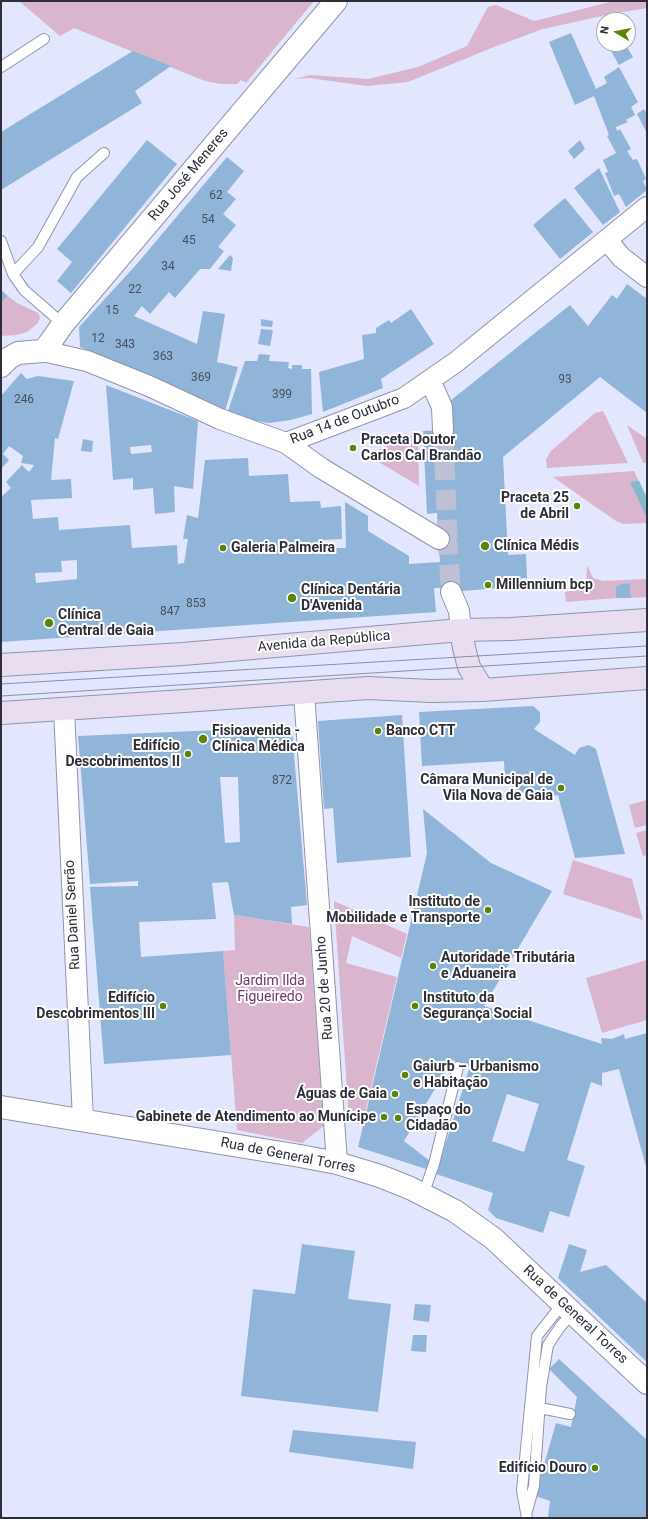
<!DOCTYPE html>
<meta charset="utf-8">
<style>
body{margin:0}
#map{position:relative;width:648px;height:1519px;overflow:hidden;background:#e2e6fe;font-family:Roboto,sans-serif}
canvas{display:block}
.frame{position:absolute;inset:0;border:2px solid #2d2e38;pointer-events:none}
.north{position:absolute;left:596px;top:12px;width:40px;height:40px;box-sizing:border-box;background:#fff;border:1px solid #ababaf;border-radius:50%;rotate:280deg;font-size:11px;font-weight:700;line-height:16px;text-align:center;color:#2d2e38}
.north::after{content:'';display:block;margin:auto;width:14px;height:18px;background:#5a8308;clip-path:polygon(50% 0,100% 100%,50% 72%,0 100%)}
</style>
<div id="map">
<canvas width="648" height="1519"></canvas>
<div class="frame"></div>
<div class="north">N</div>
</div>
<script>
const ctx = document.querySelector('canvas').getContext('2d');
ctx.lineJoin = 'round';
function paint(path, color) { ctx.fillStyle = color; ctx.fill(path, 'evenodd'); }
const poly = rows => new Path2D(rows.map(r => 'M' + r).join(''));
function strokePath(path, color, width, dash) { ctx.strokeStyle = color; ctx.lineWidth = width; ctx.lineCap = dash ? 'butt' : 'round'; ctx.setLineDash(dash || []); ctx.stroke(path); }
function write(font, color, halo, rows, align = 'center') {
  ctx.font = font + ' Roboto,sans-serif'; ctx.lineWidth = 4; ctx.setLineDash([]); ctx.textBaseline = 'middle'; ctx.strokeStyle = halo; ctx.fillStyle = color; for (const [text, x, y, turn = 0] of rows) {
    ctx.save(); ctx.translate(x, y); ctx.rotate((+turn || 0) * Math.PI / 180); ctx.textAlign = isNaN(turn) ? turn : align; if (halo) ctx.strokeText(text, 0, 0); ctx.fillText(text, 0, 0); ctx.restore();
  }
}
paint(poly([
 [19,1,314,1,246,83,241,80,237,84,221,84,205,81,74,28,60,36],
 [614,1,647,1,647,8,611,14,543,29,494,47,408,82,367,86,309,78,294,79,310,75,368,79,418,67,467,46,488,7,496,5,534,21],
 [8,296,17,303,38,313,40,318,38,323,27,332,17,335,1,336,1,303],
 [603,411,628,463,547,468,546,459,551,451,595,413],
 [627,425,647,439,647,463,643,463],
 [418,433,419,486,367,455],
 [634,471,647,498,647,523,623,524,616,521,553,477],
 [587,565,593,578,603,581,647,579,647,597,631,598,630,583,620,584,620,586,616,586,616,598,566,602,565,592,586,588],
 [647,800,647,825,635,828,629,805],
 [647,830,647,855,643,856,636,833],
 [573,860,632,879,643,920,563,894],
 [334,901,407,934,401,958,352,936,346,963,397,977,362,1126,349,1119],
 [234,915,309,927,324,1126,302,1143,237,1130,223,951,235,950],
 [647,960,647,1020,602,1033,586,978]
]), '#d9b6cd');
paint(poly([
 [639,481,647,498,647,514,645,514,630,482]
]), '#81bacb');
paint(poly([
 [571,33,596,89,607,83,604,77,619,67,638,102,631,107,635,115,626,120,628,122,616,127,617,131,620,129,631,149,627,151,633,160,637,159,646,179,643,181,647,190,626,207,619,194,614,196,605,173,608,172,603,160,616,153,607,136,609,135,594,96,575,105,549,42],
 [607,44,625,44,633,57,619,65],
 [133,51,171,66,135,91,142,103,1,190,1,132],
 [644,109,647,114,647,133,637,114],
 [147,140,177,164,71,293,57,281,72,262,57,249],
 [580,140,585,149,574,159,568,151],
 [227,157,244,171,227,192,236,199,223,214,236,225,218,247,224,251,210,269,200,269,175,298,169,292,150,314,142,306,134,316,197,344,203,311,225,314,217,362,238,367,225,411,143,376,80,347,79,327,136,265],
 [599,168,620,212,603,225,574,188],
 [565,198,593,232,560,259,533,225],
 [230,255,233,258,231,271,218,269],
 [627,284,647,299,647,413,600,377,503,457,508,555,526,554,527,578,522,578,523,583,510,584,510,587,451,592,442,588,434,588,436,612,1,642,1,497,11,488,6,482,22,465,29,472,33,467,34,465,21,463,23,456,9,446,3,454,9,460,1,469,1,396,21,373,27,379,38,376,74,381,58,439,55,438,51,480,71,479,72,498,31,500,33,519,58,517,59,530,130,525,132,548,177,545,178,564,184,563,188,539,183,539,187,515,198,518,205,460,248,458,249,476,288,474,290,502,320,501,321,508,341,506,342,539,322,540,322,554,334,553,334,548,346,548,345,502,368,516,368,531,409,556,409,564,440,562,437,513,427,514,423,431,451,430,450,401,570,305,588,326,612,295,617,299],
 [77,560,77,579,36,583,35,573,62,572,61,561],
 [1,290,8,296,1,303],
 [411,309,434,344,381,379,383,388,323,412,319,372,364,359,362,335,376,333,376,328,389,320,391,323],
 [261,319,273,321,272,327,261,326],
 [261,329,273,330,270,346,258,344],
 [259,354,270,355,269,361,289,362,288,368,292,369,292,365,302,365,302,369,311,369,312,414,291,420,269,423,256,421,228,411,245,361,257,361],
 [106,385,198,421,193,489,174,486,175,512,155,514,153,488,133,490,133,478,113,480],
 [151,445,152,452,131,454,130,447],
 [83,439,93,441,92,452,81,451],
 [630,583,631,598,616,598,616,586,620,586,620,584],
 [533,706,540,712,540,722,534,729,575,755,579,748,589,745,596,749,625,854,575,858,558,795,535,801,505,781,504,761,422,766,419,712],
 [402,715,411,857,337,863,333,808,324,809,318,721],
 [282,725,288,726,292,731,307,905,291,907,292,924,234,915,228,882,212,883,216,919,139,922,141,957,223,951,231,1055,104,1064,90,887,138,886,138,881,90,884,78,736,218,730],
 [220,777,238,777,240,842,225,843],
 [423,809,491,863,552,891,484,1006,602,1044,601,1038,612,1039,624,1034,625,1039,647,1033,647,1170,619,1069,602,1073,602,1086,591,1082,567,1160,585,1166,569,1217,550,1211,543,1233,496,1218,488,1210,493,1193,436,1174,470,1066,452,1060,404,1141,430,1161,426,1169,358,1147,427,853],
 [507,1094,539,1104,524,1152,492,1141],
 [302,1244,355,1251,348,1299,391,1304,378,1412,241,1396,253,1289,295,1294],
 [569,1244,587,1250,580,1272,606,1265,647,1303,647,1362,558,1278],
 [415,1304,431,1305,429,1322,413,1320],
 [413,1335,427,1335,426,1352,411,1351],
 [559,1359,647,1440,647,1518,548,1518,550,1501,535,1496,556,1423,571,1427,577,1397,549,1369],
 [293,1430,416,1442,413,1469,289,1452]
]), '#91b5d8');
strokePath(poly([
 [443,430,448,546],
 [439,539,448,546,451,592]
]), '#bec1d6', 20, [20, 10]);
const service = poly([
 [1,67,44,39],
 [1,241,13,274,24,290,63,324],
 [13,274,38,247,77,177,104,153],
 [423,1195,434,1164,458,1067],
 [540,1408,570,1414],
 [527,1511,534,1486,541,1387,548,1345,560,1327,573,1312],
 [527,1518,522,1490,537,1336,563,1303]
]);
const minor = poly([
 [607,240,621,257,647,277],
 [43,351,87,361,149,386,220,419,286,443,404,398,456,362,647,207],
 [430,380,442,407,443,430],
 [286,443,321,468,439,539],
 [451,592,459,611,461,630],
 [304,693,337,1163],
 [64,709,83,1120]
]);
const tertiary = poly([
 [1,366,9,358,18,353,43,351,49,344,63,324,336,1],
 [1,1107,300,1156,337,1163,380,1176,410,1188,455,1211,494,1239,647,1383]
]);
const secondary = poly([
 [461,630,464,648,469,667,483,690],
 [1,665,183,654,461,630,511,629,647,620],
 [1,713,184,701,368,688,431,691,483,690,647,678]
]);
strokePath(service, '#9194ab', 12);
strokePath(minor, '#9194ab', 22);
strokePath(tertiary, '#9194ab', 24);
strokePath(secondary, '#9194ab', 24);
strokePath(service, '#fff', 10);
strokePath(minor, '#fff', 20);
strokePath(tertiary, '#fff', 22);
strokePath(secondary, '#e8def0', 22);
strokePath(poly([
 [1,684,647,646],
 [1,696,647,656]
]), '#8e90a2', 1);
for (const [x, y, r, color] of [
 [353,448,4,"#5a8308"],
 [577,506,4,"#5a8308"],
 [485,546,5,"#5a8308"],
 [223,548,4,"#5a8308"],
 [488,585,4,"#5a8308"],
 [292,598,5,"#5a8308"],
 [49,623,5,"#5a8308"],
 [378,731,4,"#5a8308"],
 [203,739,5,"#5a8308"],
 [188,754,4,"#5a8308"],
 [561,788,4,"#5a8308"],
 [488,910,4,"#5a8308"],
 [433,966,4,"#5a8308"],
 [163,1006,4,"#5a8308"],
 [415,1006,4,"#5a8308"],
 [405,1075,4,"#5a8308"],
 [395,1094,4,"#5a8308"],
 [384,1117,4,"#5a8308"],
 [398,1118,4,"#5a8308"],
 [595,1468,4,"#5a8308"]
]) { const dot = new Path2D(); dot.arc(x, y, r, 0, 2 * Math.PI); ctx.fillStyle = color; ctx.fill(dot); strokePath(dot, '#fff', 1.5); }
write('12px', '#465060', null, [
 ["62",216,196],
 ["54",208,220],
 ["45",189,241],
 ["34",168,267],
 ["22",135,290],
 ["15",112,311],
 ["12",98,339],
 ["343",125,345],
 ["363",163,357],
 ["369",201,378],
 ["93",565,380],
 ["399",282,395],
 ["246",24,400],
 ["853",196,604],
 ["847",170,612],
 ["872",282,781]
]);
write('14px', '#2d2e38', '#fff', [
 ["Rua José Meneres",189,175,-50],
 ["Rua 14 de Outubro",345,420,-21],
 ["Avenida da República",324,642,-5],
 ["Rua Daniel Serrão",73,915,-93],
 ["Rua 20 de Junho",325,988,-94],
 ["Rua de General Torres",288,1156,11],
 ["Rua de General Torres",575,1315,43]
]);
write('bold 14px', '#2d2e38', '#fff', [
 ["Praceta Doutor",361,440],
 ["Carlos Cal Brandão",361,456],
 ["Praceta 25",569,498,"right"],
 ["de Abril",569,514,"right"],
 ["Clínica Médis",494,546],
 ["Galeria Palmeira",231,548],
 ["Millennium bcp",496,585],
 ["Clínica Dentária",301,590],
 ["D'Avenida",301,606],
 ["Clínica",58,615],
 ["Central de Gaia",58,631],
 ["Fisioavenida -",212,731],
 ["Clínica Médica",212,747],
 ["Banco CTT",386,731],
 ["Edifício",180,746,"right"],
 ["Descobrimentos II",180,762,"right"],
 ["Câmara Municipal de",553,780,"right"],
 ["Vila Nova de Gaia",553,796,"right"],
 ["Instituto de",480,902,"right"],
 ["Mobilidade e Transporte",480,918,"right"],
 ["Autoridade Tributária",441,958],
 ["e Aduaneira",441,974],
 ["Edifício",155,998,"right"],
 ["Descobrimentos III",155,1014,"right"],
 ["Instituto da",423,998],
 ["Segurança Social",423,1014],
 ["Gaiurb – Urbanismo",413,1067],
 ["e Habitação",413,1083],
 ["Águas de Gaia",387,1094,"right"],
 ["Espaço do",406,1110],
 ["Cidadão",406,1126],
 ["Gabinete de Atendimento ao Munícipe",376,1117,"right"],
 ["Edifício Douro",587,1468,"right"]
], 'left');
write('14px', '#703960', '#fff', [
 ["Jardim Ilda",270,981],
 ["Figueiredo",270,997]
]);
</script>
